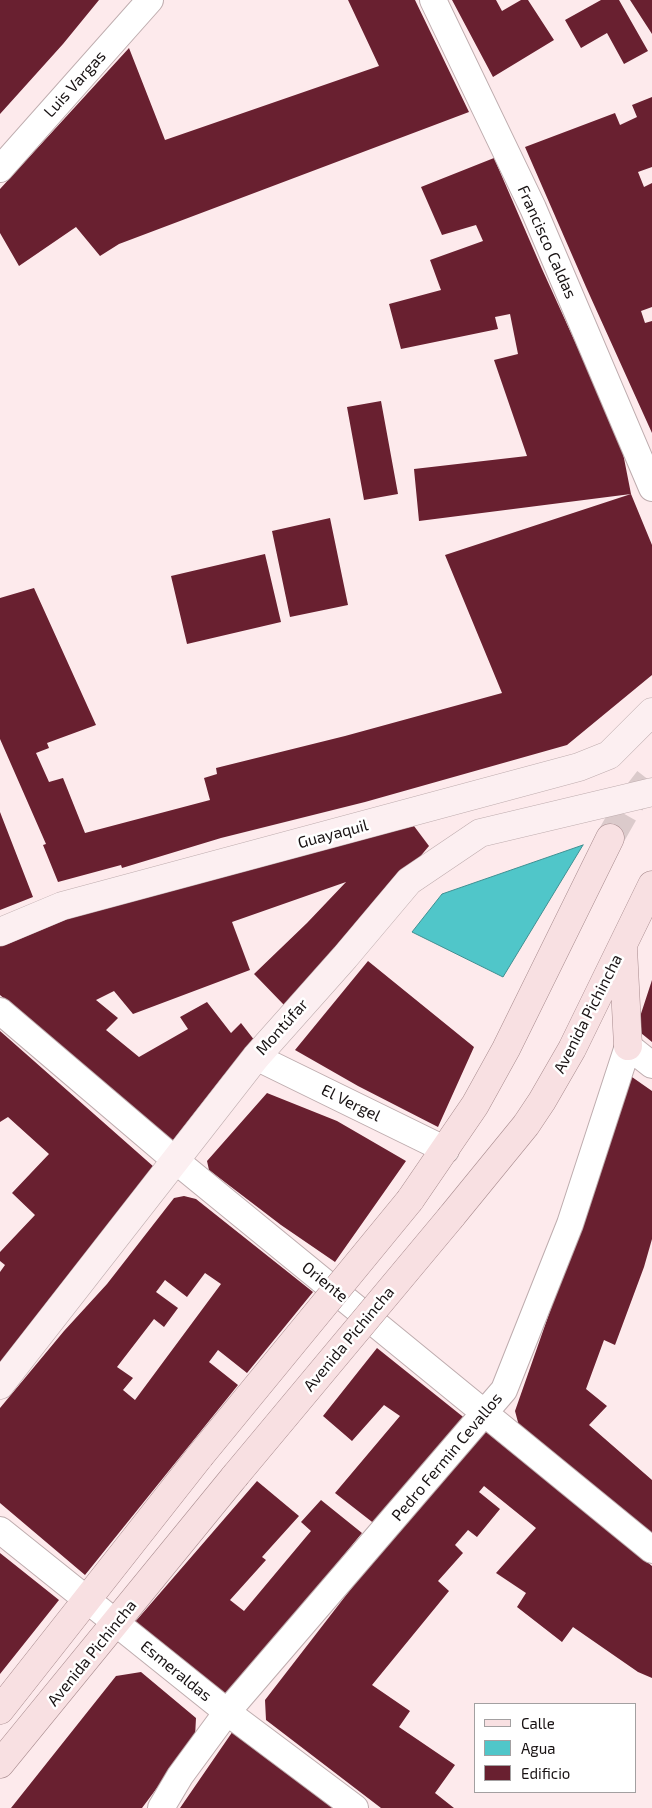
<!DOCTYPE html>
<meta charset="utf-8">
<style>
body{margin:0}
#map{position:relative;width:652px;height:1808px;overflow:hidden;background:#fdeaec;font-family:"Exo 2",sans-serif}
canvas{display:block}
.legend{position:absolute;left:474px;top:1703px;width:162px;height:90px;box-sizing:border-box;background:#fff;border:1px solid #a3a0a1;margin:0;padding:6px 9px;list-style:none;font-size:15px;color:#181213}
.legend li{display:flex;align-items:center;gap:10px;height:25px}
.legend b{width:25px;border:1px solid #a3a0a1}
</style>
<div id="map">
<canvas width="652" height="1808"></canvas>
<ul class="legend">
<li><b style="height:6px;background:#f8e0e2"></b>Calle</li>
<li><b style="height:14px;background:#50c6c9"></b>Agua</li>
<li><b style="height:14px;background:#692030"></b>Edificio</li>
</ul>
</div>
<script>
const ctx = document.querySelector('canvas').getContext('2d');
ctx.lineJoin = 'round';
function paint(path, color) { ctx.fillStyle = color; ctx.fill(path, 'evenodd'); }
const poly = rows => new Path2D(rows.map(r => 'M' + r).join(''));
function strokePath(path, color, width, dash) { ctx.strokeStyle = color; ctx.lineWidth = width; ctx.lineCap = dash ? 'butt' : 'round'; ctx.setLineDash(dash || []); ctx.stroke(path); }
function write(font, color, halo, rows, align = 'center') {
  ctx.font = font + ' "Exo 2",sans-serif'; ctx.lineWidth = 5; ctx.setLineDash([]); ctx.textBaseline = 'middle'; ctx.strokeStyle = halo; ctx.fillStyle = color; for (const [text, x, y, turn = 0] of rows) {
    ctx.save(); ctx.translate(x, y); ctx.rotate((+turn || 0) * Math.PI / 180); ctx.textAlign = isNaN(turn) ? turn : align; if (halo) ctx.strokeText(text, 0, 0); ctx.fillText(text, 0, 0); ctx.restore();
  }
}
const water = poly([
 [583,845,503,977,412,932,442,894,583,845]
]);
paint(water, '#50c6c9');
strokePath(water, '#3f9092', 1);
paint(poly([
 [0,0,99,0,63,44,0,114],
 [348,0,415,0,469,112,119,244,100,256,76,227,19,266,0,233,0,189,129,48,165,140,379,66],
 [452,0,496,0,502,11,521,0,528,0,554,40,493,77],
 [601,0,619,0,648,51,624,64,607,33,581,48,565,20],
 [630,0,652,0,652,34],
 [652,97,652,167,638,172,644,187,652,183,652,307,641,311,645,323,652,321,652,433,586,287,525,147,615,113,620,125,637,117,632,105],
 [494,158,542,269,621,443,631,494,419,521,414,469,527,456,494,360,518,354,510,314,495,317,498,329,401,349,389,304,441,290,430,260,483,241,476,225,442,235,421,187],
 [381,401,398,494,364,500,347,407],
 [631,494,652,545,652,675,567,745,365,802,221,838,122,868,121,865,58,882,43,845,46,844,0,739,0,598,34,588,96,725,47,743,49,748,36,753,49,782,63,778,85,833,210,800,204,778,217,774,216,768,345,736,502,693,445,555],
 [330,518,348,605,290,617,272,531],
 [265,554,281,622,187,644,171,576],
 [0,812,33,897,0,910],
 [414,826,429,846,375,910,285,1006,254,974,307,923,346,882,232,922,250,970,133,1014,114,991,96,1000,118,1018,106,1030,139,1057,188,1029,180,1017,207,1002,231,1033,241,1023,255,1041,224,1075,170,1144,77,1061,0,995,0,943,42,924,330,844],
 [368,961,474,1047,438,1127,358,1086,295,1050],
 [652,980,652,1042,636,1029],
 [0,1031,154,1167,47,1302,0,1368,0,1272,5,1265,0,1261,0,1252,35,1215,12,1193,49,1154,8,1117,0,1122],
 [632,1077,652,1091,652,1239,644,1267,615,1345,604,1340,586,1389,607,1406,589,1425,652,1480,652,1537,519,1426,515,1411],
 [267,1093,337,1121,406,1161,335,1262,281,1225,209,1170,207,1161],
 [184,1196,196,1199,313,1292,247,1373,218,1350,209,1362,238,1385,85,1575,0,1503,0,1408,64,1331,107,1284,174,1198],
 [205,1273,221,1284,135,1400,123,1390,133,1378,117,1367,154,1319,164,1327,178,1308,156,1292,165,1280,187,1297],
 [377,1348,467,1420,376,1525,335,1493,400,1416,384,1405,352,1441,323,1416],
 [485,1431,652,1566,652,1678,638,1672,573,1627,562,1642,517,1607,526,1593,496,1573,536,1528,484,1486,479,1492,500,1509,477,1537,468,1530,455,1545,463,1553,438,1581,449,1591,372,1685,410,1711,399,1727,455,1765,435,1793,454,1808,381,1808,266,1720,265,1700,364,1572],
 [257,1481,299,1516,262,1557,266,1560,230,1600,244,1611,311,1531,301,1522,321,1500,362,1533,227,1697,135,1622],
 [0,1553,59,1600,0,1674],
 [141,1672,196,1718,195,1737,142,1808,11,1808,116,1676],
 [233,1731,273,1763,334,1808,180,1808]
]), '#692030');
strokePath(poly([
 [610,838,628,806,652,775]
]), '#dbcacb', 28, [28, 14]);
const street = poly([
 [433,0,533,208,652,488],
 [0,169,150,0],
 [0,1011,175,1160,652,1550],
 [256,1057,446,1150],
 [0,1530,227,1712,355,1808],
 [161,1808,180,1776,227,1712,504,1390,570,1224,628,1046,652,1065]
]);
const secondary = poly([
 [0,932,62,906,579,767,609,755,652,712],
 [0,1385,256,1057,345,957,409,881,480,833,652,792]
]);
const primary = poly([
 [623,948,628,1046],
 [410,1200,475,1105,506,1049,610,838],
 [451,1217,526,1125,542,1101,572,1049,652,885],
 [0,1710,200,1456],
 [0,1764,235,1476]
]);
strokePath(street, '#beacae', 28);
strokePath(secondary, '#beacae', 29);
strokePath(primary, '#a78a8d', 29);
strokePath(street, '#fff', 26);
strokePath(secondary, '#fceff1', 28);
strokePath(primary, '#f8e0e2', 28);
const primaryBridge = poly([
 [200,1456,410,1200],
 [235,1476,451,1217]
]);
strokePath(primaryBridge, '#a78a8d', 29, []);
strokePath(primaryBridge, '#f8e0e2', 28);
write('16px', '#181213', '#fff', [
 ["Luis Vargas",75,84,-48],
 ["Francisco Caldas",547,242,66],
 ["Guayaquil",333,834,-15],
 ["Avenida Pichincha",588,1014,-63],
 ["Montúfar",282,1027,-48],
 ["El Vergel",351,1103,26],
 ["Oriente",325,1282,39],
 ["Avenida Pichincha",349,1339,-50],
 ["Pedro Fermin Cevallos",447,1457,-50],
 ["Avenida Pichincha",92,1653,-51],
 ["Esmeraldas",176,1671,39]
]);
</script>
